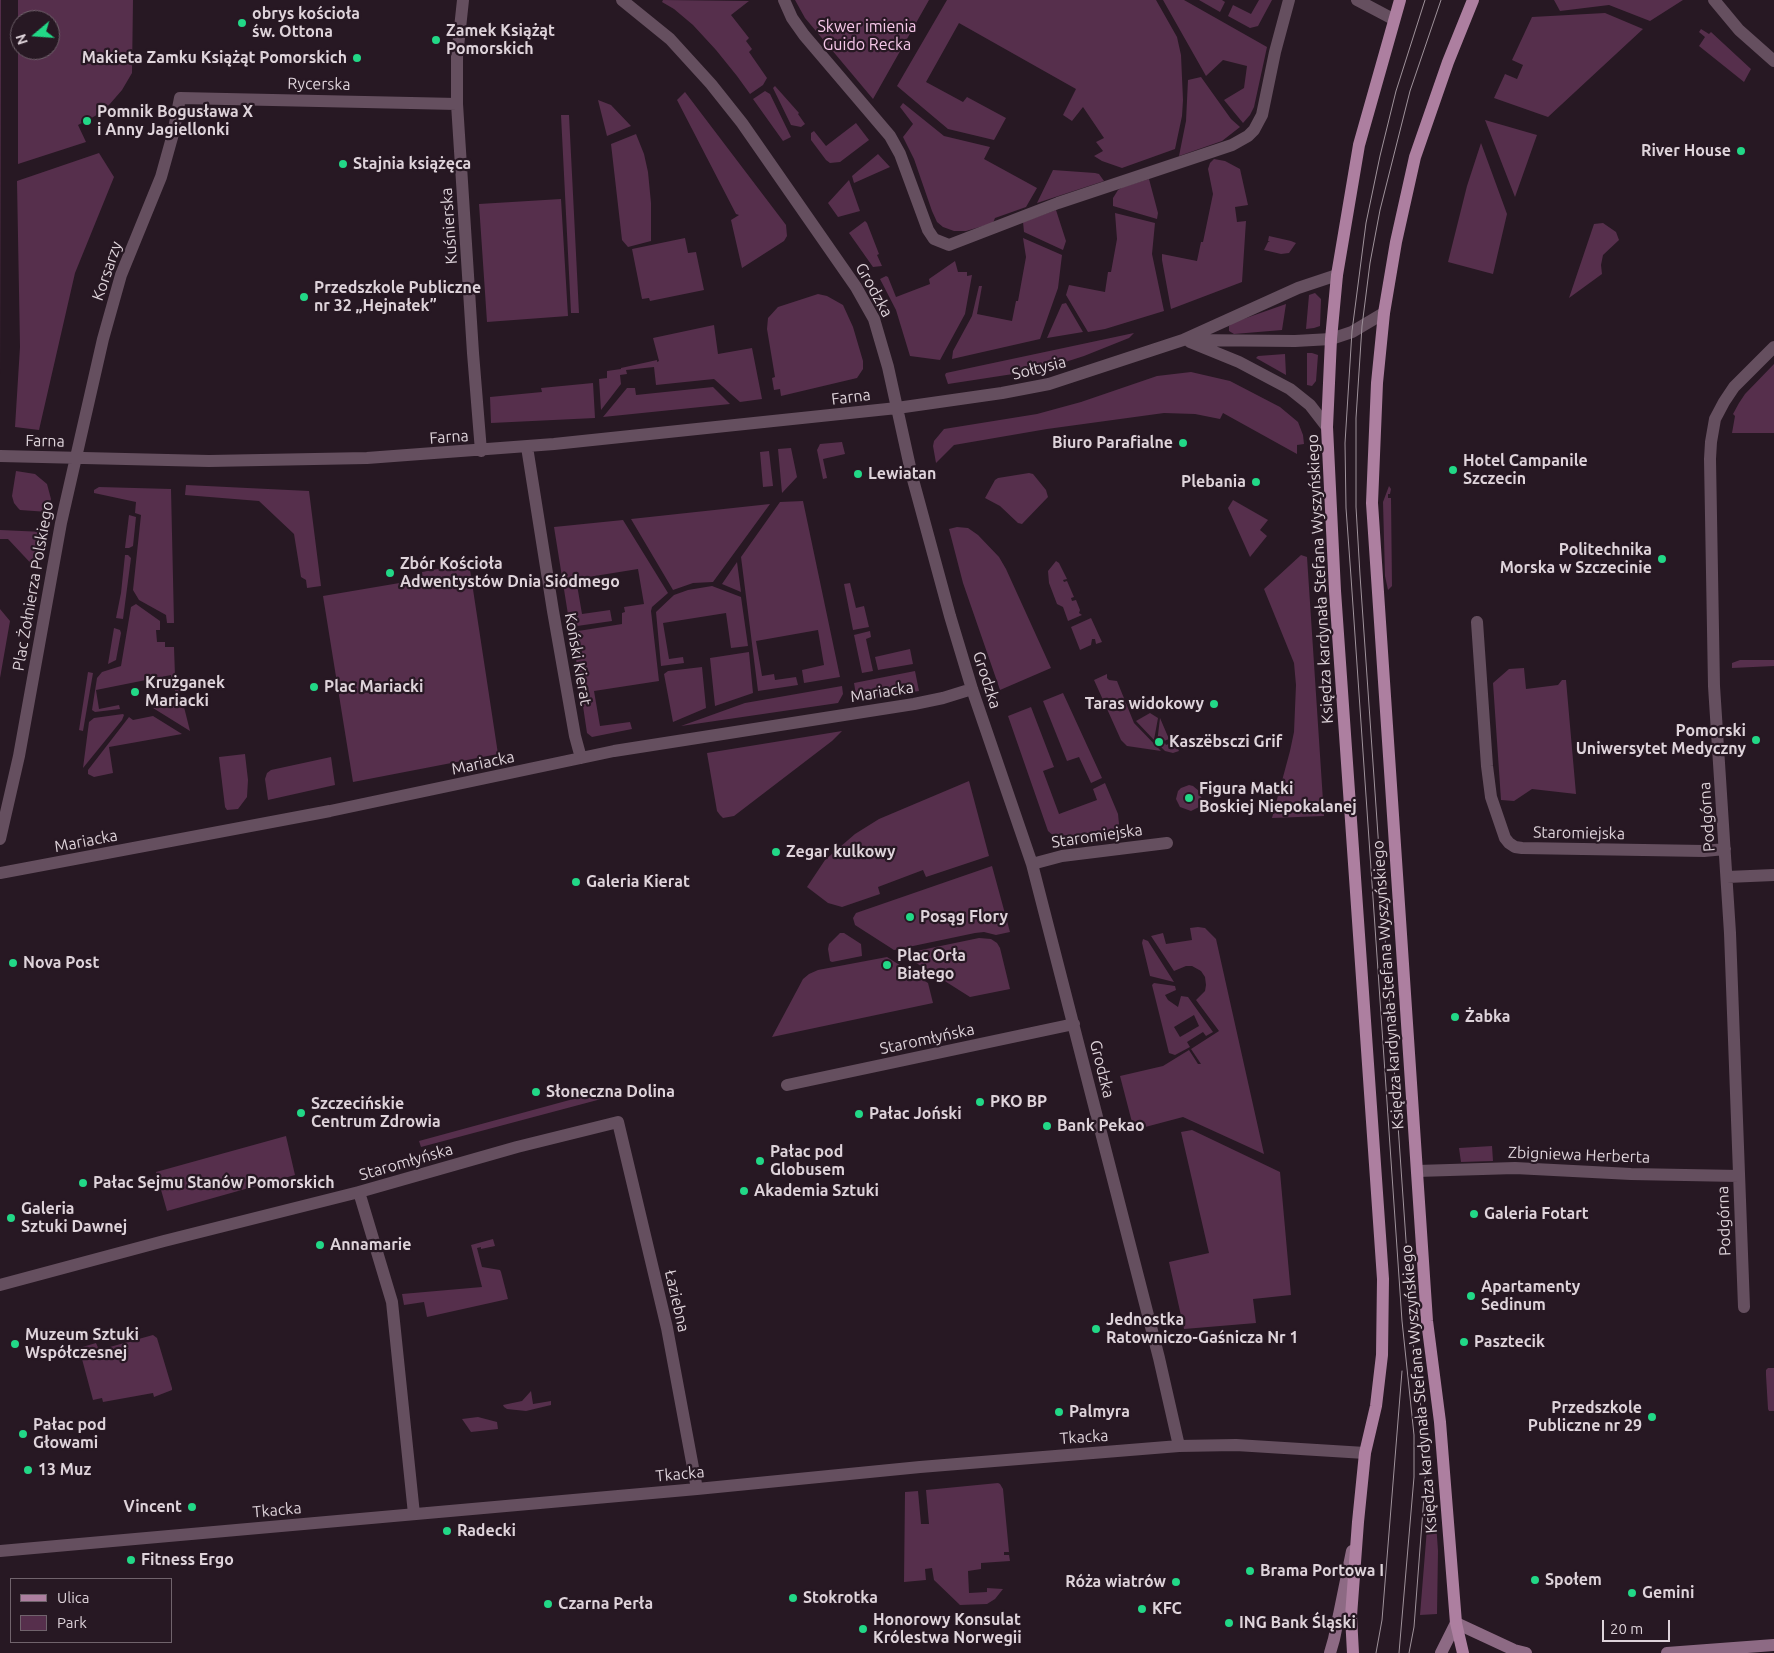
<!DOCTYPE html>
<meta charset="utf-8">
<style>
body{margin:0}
#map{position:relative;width:1774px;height:1653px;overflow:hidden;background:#271823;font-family:Ubuntu,sans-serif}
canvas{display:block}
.legend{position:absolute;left:10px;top:1578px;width:162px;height:65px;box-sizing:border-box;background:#271823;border:1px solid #70636c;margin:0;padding:6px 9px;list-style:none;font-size:15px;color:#ded3da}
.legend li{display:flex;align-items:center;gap:10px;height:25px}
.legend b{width:25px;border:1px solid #70636c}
.north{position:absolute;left:10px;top:10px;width:50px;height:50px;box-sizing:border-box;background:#271823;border:1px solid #70636c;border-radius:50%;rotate:252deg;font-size:14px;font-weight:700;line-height:20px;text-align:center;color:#ded3da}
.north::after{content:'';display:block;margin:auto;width:18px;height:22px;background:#22d887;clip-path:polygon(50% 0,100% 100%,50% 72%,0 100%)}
.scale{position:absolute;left:1602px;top:1620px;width:68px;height:22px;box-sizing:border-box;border:2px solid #ded3da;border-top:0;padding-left:6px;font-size:15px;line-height:18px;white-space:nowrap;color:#ded3da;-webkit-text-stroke:4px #271823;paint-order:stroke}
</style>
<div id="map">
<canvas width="1774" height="1653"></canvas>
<ul class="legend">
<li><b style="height:6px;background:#ad7fa0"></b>Ulica</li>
<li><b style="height:14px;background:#562f4c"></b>Park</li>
</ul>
<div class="north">N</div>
<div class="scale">20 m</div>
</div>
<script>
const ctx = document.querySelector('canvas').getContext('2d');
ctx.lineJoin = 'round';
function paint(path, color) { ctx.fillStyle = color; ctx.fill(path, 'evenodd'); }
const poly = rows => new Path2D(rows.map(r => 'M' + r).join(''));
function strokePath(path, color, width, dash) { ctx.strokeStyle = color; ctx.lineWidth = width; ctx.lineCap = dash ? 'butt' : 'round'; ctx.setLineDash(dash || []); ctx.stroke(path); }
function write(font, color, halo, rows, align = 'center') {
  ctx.font = font + ' Ubuntu,sans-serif'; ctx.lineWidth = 4.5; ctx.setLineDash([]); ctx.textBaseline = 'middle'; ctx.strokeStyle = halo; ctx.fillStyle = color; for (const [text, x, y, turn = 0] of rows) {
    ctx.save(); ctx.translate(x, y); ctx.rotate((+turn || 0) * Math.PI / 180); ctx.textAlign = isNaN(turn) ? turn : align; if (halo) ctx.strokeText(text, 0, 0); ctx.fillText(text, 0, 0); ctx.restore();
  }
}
paint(poly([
 [0,0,1,0,0,376],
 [18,0,133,0,132,73,122,90,109,105,95,116,78,125,86,142,18,164],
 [20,20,50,20,50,50,20,50],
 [663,0,749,1,731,15,749,38,746,41,752,49,749,52,767,78,763,85,750,94,737,76,716,50,693,25,674,9,662,2],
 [795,0,929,0,873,99,805,18],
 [947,0,1156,0,1177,37,1181,55,1183,100,1182,116,1175,149,1122,168,1102,161,1094,156,1103,151,1096,142,1104,138,1083,107,1072,121,1063,115,1076,89,959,23,926,82,963,102,967,97,1006,118,994,140,948,129,897,86],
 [1163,0,1184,0,1267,47,1254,107,1250,115,1243,123,1224,100,1244,88,1247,66,1223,60,1206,76],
 [1199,0,1222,0,1225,2,1220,12],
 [1259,0,1272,0,1258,26,1250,28,1228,16,1233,5,1251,14],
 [1554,0,1683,0,1650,21,1609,5,1560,11],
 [1605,13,1643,29,1548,117,1494,98,1505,74,1517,79,1523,65,1512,60,1532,17],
 [1701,29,1709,34,1711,32,1751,69,1744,82,1699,46,1705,37,1699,32],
 [1201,77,1231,119,1240,127,1222,141,1179,156,1186,121,1188,80],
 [775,86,799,113,798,114,805,124,801,127,791,125,773,88],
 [765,91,770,94,791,137,783,141,753,99],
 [685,92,786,225,787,236,784,241,742,268,731,220,739,215,736,214,677,100],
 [598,100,611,105,631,126,607,136],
 [903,103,944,136,990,147,984,159,1037,188,1026,207,995,218,993,223,966,231,954,231,943,227,937,222,932,211,914,159,903,137,913,124,900,107],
 [561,115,569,115,579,313,571,313],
 [1485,120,1537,135,1515,197],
 [856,123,869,140,840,162,830,163,826,160,811,140,811,133,814,131,826,146],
 [636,134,644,154,648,172,651,203,651,241,628,247,622,240,611,144],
 [1481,143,1507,214,1493,274,1448,262,1467,186],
 [99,153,114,177,75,273,39,430,15,427,20,347,17,181],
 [878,154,890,167,854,183,852,176],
 [1214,159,1225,161,1240,169,1248,205,1235,207,1237,222,1246,221,1242,282,1171,309,1162,260,1162,254,1197,261,1201,242,1203,242,1213,194,1208,169,1210,163],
 [1053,170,1095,173,1099,174,1104,181,1037,203],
 [1149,179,1158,213,1157,219,1113,206,1113,198,1118,190,1123,187],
 [849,180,860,211,838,217,828,203],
 [561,199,568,316,487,322,479,204],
 [1056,210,1066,241,1063,250,1024,232,1023,222],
 [1115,213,1155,223,1152,254,1164,311,1105,329,1088,332,1066,295,1069,285,1105,292,1108,272,1111,272,1117,239],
 [865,221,867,223,879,254,877,255,882,266,873,267,849,233],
 [1603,223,1616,232,1619,240,1603,255,1601,265,1602,274,1569,298,1594,224],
 [1269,236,1291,241,1296,243,1289,253,1281,254,1264,250,1268,242,1270,242,1268,241],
 [685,238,688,253,696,252,704,290,650,301,649,298,642,299,632,249],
 [1023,238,1062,255,1058,288,1040,339,952,359,953,351,972,316,979,286,982,286,977,314,1012,321,1016,301,1018,301,1026,257],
 [955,261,958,272,967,272,967,276,972,275,965,314,940,360,910,356,896,310,880,279,886,276,888,277,896,297,930,284,929,279],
 [1315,293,1321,299,1320,326,1314,328,1306,329,1309,295],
 [818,294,827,296,843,305,853,327,863,361,863,369,857,378,781,396,780,389,774,390,772,378,775,377,767,329,768,318,778,307],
 [1066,303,1083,332,1047,338,1062,304],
 [1286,304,1282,330,1234,334,1229,331,1229,326,1232,323],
 [714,325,718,354,752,348,762,399,740,402,714,379,656,385,654,367,626,370,627,374,620,375,621,384,601,410,599,379,607,378,607,371,621,369,621,368,657,360,657,362,659,361,653,338],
 [1134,333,1129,338,1084,356,1056,365,1026,372,948,384,945,375,946,373],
 [1307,353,1312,353,1318,355,1316,381,1312,386,1307,385],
 [1285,354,1286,375,1256,358,1258,356],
 [1774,364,1774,433,1732,433,1735,416,1733,414,1739,403,1745,394],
 [1191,372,1230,381,1280,407,1298,422,1303,435,1304,444,1297,445,1297,454,1223,413,1220,419,1195,414,1164,413,1047,429,954,445,936,463,933,446,934,441,944,429,1037,414,1081,402,1157,376],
 [593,383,595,418,491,423,490,397,542,392,541,388],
 [713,387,730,404,603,417,627,388,635,388,636,395],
 [842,442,845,454,823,459,827,478,823,479,817,450,820,444],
 [791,448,797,477,782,493,778,449],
 [769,451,773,486,763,487,760,452],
 [16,471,35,474,47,484,51,499,48,512,20,510,18,508,14,503,12,496],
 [1029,473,1033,474,1046,490,1048,497,1022,524,1018,523,1000,506,985,498,995,480,998,478],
 [186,485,309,491,321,586,307,588,306,580,301,577,294,534,259,501,185,495],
 [1389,486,1391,489,1390,494,1388,494,1388,498,1391,498,1392,586,1388,590,1385,576,1383,502],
 [99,487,171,489,174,623,167,623,166,615,139,600,133,590,141,515,135,513,136,502,94,493,94,490],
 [1233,500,1268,520,1260,530,1267,536,1250,557,1228,508],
 [803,501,840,677,804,683,802,670,824,665,818,630,756,641,762,676,774,674,775,680,796,677,798,685,758,691,741,557,780,502],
 [770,504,713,582,693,583,673,590,631,519],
 [129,515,136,517,133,546,129,548,125,548],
 [623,520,668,593,652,607,651,611,659,681,594,691,600,726,630,722,632,729,592,737,587,733,572,632,622,624,622,613,625,612,624,607,644,604,638,569,576,579,582,614,610,610,612,621,570,627,554,527],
 [957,527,968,528,978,535,999,557,1006,569,1051,668,1000,690,963,583,949,529],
 [0,530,44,532,38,571,8,539,0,539],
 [125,555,128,555,131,558,123,619,116,618,121,593],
 [1301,555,1307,557,1324,816,1272,818,1290,751,1294,732,1296,685,1294,663,1264,589],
 [1056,561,1059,563,1067,579,1063,580,1064,582,1067,581,1074,597,1071,598,1072,601,1076,600,1080,610,1079,613,1082,615,1068,621,1063,607,1057,604,1049,583,1048,571],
 [737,562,741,592,722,584],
 [469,563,498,754,353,782,323,596,423,579,422,572],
 [850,583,856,608,864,606,869,627,853,630,844,584],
 [712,586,741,597,748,646,731,648,726,613,663,623,669,659,683,657,684,663,661,666,656,612,674,595,688,590],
 [136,604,160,621,160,630,156,630,157,642,165,642,165,647,174,647,175,676,180,693,176,694,171,675,96,690,99,709,119,705,120,709,95,712,92,710,97,678,102,672,121,666,131,607],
 [0,609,10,621,0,678],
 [1091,618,1102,642,1096,644,1095,639,1092,639,1091,645,1080,650,1071,627],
 [114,628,120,630,121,633,116,660,108,664],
 [870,631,871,637,866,639,873,671,862,673,854,635],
 [910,649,913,664,878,670,875,657],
 [749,652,753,693,715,706,710,658],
 [1740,660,1774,660,1774,666,1732,668,1732,663],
 [702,667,706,708,673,722,664,674,668,671],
 [1524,668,1526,689,1558,685,1562,680,1566,680,1576,794,1532,789,1514,801,1501,800,1493,683,1509,669],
 [915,671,919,691,857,701,854,683],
 [88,672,93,673,83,731,79,730],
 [1107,674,1107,678,1109,680,1117,681,1134,723,1161,751,1127,746,1121,740,1094,680],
 [842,686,843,694,838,703,681,726,745,703],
 [1063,693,1102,778,1091,783,1079,757,1067,761,1043,701],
 [183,703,190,731,153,708],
 [1031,707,1054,767,1043,771,1059,814,1097,800,1093,789,1105,783,1118,814,1119,824,1115,829,1110,831,1060,837,1055,837,1048,831,1008,716],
 [1150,713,1158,718,1154,740,1136,721],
 [123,714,124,715,122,720,83,768,89,722,94,718],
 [153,716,182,734,109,747,113,773,94,777,88,774,88,770,129,717,133,720],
 [1160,718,1169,739,1164,741,1166,745,1171,743,1173,748,1177,746,1179,751,1173,753,1165,751,1157,743],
 [842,731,832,741,734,816,723,818,720,815,717,811,707,753],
 [245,754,248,780,247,797,238,809,227,810,225,807,219,757],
 [331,757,335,785,268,800,265,779,267,773,271,770],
 [969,781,989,856,926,877,923,870,878,887,880,894,842,907,828,903,807,887,825,860,855,834,879,819],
 [1189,785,1193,786,1199,791,1202,799,1199,807,1191,811,1180,807,1176,799,1178,791,1181,788],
 [992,866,1010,932,996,935,984,932,975,933,894,950,855,925,853,918,856,913],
 [1198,927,1205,928,1216,939,1264,1154,1183,1117,1134,1130,1120,1076,1163,1066,1189,1050,1198,1064,1201,1064,1191,1049,1219,1031,1196,1000,1205,991,1206,985,1205,977,1201,971,1192,966,1186,966,1174,971,1151,936,1163,933,1166,944,1192,940,1190,928],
 [840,933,844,933,861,944,862,956,832,962,830,961,828,949,829,944],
 [979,938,991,939,997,943,1000,948,1010,989,970,997,902,954],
 [1143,939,1148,941,1174,982,1150,976,1142,943],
 [887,957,928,983,933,1003,772,1037,803,979,809,974,818,970],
 [1154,983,1175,986,1176,990,1165,995,1168,1000,1178,1007,1181,996,1188,997,1213,1032,1206,1036,1203,1032,1187,1042,1190,1047,1175,1055,1169,1053,1152,985],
 [1194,1015,1199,1026,1180,1037,1174,1027],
 [610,1089,605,1098,421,1147,419,1141],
 [1192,1130,1280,1172,1291,1295,1253,1299,1256,1323,1184,1329,1169,1262,1209,1253,1181,1132],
 [286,1136,295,1175,167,1211,156,1172],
 [1492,1146,1493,1161,1461,1162,1459,1148],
 [493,1239,495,1246,481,1249,481,1247,477,1248,482,1267,500,1270,501,1272,508,1299,427,1317,424,1302,404,1305,402,1294,482,1287,471,1245],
 [153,1335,157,1338,172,1388,172,1390,154,1397,153,1393,103,1402,102,1398,93,1400,79,1348,96,1343,99,1350],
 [1768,1368,1774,1368,1774,1411,1769,1411,1768,1409,1766,1375,1766,1370],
 [531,1391,533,1404,551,1401,551,1405,526,1411,507,1409,504,1407,503,1405,522,1401],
 [478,1417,497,1422,498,1429,471,1432,462,1419],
 [1431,1479,1433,1479,1438,1551,1437,1614,1420,1615],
 [998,1483,1000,1484,1003,1489,1009,1552,1004,1552,1004,1555,1009,1555,1010,1561,981,1563,981,1569,968,1571,969,1593,987,1592,987,1588,1003,1589,995,1599,987,1604,960,1605,934,1580,932,1568,925,1569,926,1580,904,1582,905,1492,918,1491,921,1524,929,1524,926,1490]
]), '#562f4c');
strokePath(poly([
 [463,0,457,56,457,104,473,353,481,451],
 [622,0,670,39,711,84,742,123,856,287,874,319,888,367,912,476,950,616,972,689,1032,864,1159,1358,1179,1446],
 [784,0,792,18,804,35,890,136,900,154,928,230,934,239,949,245,1058,203,1232,145,1248,136,1254,130,1262,115,1275,52,1289,0],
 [1357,0,1393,19],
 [1714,0,1739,30,1774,61],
 [1188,340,1295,341,1331,339,1352,332,1384,313],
 [1190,342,1239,362,1290,389,1310,405,1327,427],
 [527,447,553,611,575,736,581,758],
 [0,456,209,461,367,458,554,444,897,408,1002,393,1049,384,1183,340,1298,288,1337,275],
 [1477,622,1487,766,1491,797,1505,838,1509,843,1515,847,1522,848,1704,851,1725,849],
 [0,839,19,756,61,523,103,339,121,275,161,177,173,134,180,98,457,104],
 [1032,864,1062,856,1167,843],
 [0,873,330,811,614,751,914,704,943,698,972,689],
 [1727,877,1774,875],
 [787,1085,1074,1024],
 [1417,1171,1515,1168,1631,1174,1739,1176],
 [359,1192,392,1302,414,1514],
 [0,1285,164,1241,359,1192,517,1147,618,1122,667,1328,697,1489],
 [1744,1307,1730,933,1714,686,1710,459,1711,442,1715,419,1724,402,1734,387,1774,347],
 [0,1551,697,1489,920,1467,1179,1446,1236,1445,1365,1453]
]), '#654f5f', 12);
strokePath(poly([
 [1330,1653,1334,1639,1352,1551],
 [1441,1653,1456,1623,1514,1650,1526,1653],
 [1667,1653,1774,1645]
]), '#8d6a84', 12);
strokePath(poly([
 [1353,1653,1351,1616,1358,1522,1365,1453,1376,1406,1382,1355,1383,1279,1335,591,1327,427,1331,339,1337,275,1359,145,1400,0],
 [1463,1653,1456,1623,1440,1422,1427,1321,1372,503,1377,383,1384,313,1396,242,1415,157,1448,62,1473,0]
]), '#ad7fa0', 12);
strokePath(poly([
 [1376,1653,1382,1620,1402,1371],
 [1399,1653,1414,1477,1414,1435,1402,1321,1351,577,1346,508,1345,443,1352,331,1366,223,1380,156,1396,91,1425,0],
 [1409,1653,1414,1627,1425,1483,1426,1450,1413,1342,1360,575,1356,507,1356,418,1362,326,1370,263,1380,210,1410,91,1441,0]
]), '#9f929b', 1);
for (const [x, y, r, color] of [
 [242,23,5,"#22d887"],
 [436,40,5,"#22d887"],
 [357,58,5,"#22d887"],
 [87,121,5,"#22d887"],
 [1741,151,5,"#22d887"],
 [343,164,5,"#22d887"],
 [304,297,5,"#22d887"],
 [1183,443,5,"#22d887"],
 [1453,470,5,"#22d887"],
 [858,474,5,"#22d887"],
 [1256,482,5,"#22d887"],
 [1662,559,5,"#22d887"],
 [390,573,5,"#22d887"],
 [314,687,5,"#22d887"],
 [135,692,5,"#22d887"],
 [1214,704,5,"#22d887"],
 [1756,740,5,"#22d887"],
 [1159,742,5,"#22d887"],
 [1189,798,5,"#22d887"],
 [776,852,5,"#22d887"],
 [576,882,5,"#22d887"],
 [910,917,5,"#22d887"],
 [13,963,5,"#22d887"],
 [887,965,5,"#22d887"],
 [1455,1017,5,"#22d887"],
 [536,1092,5,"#22d887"],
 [980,1102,5,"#22d887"],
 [301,1113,5,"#22d887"],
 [859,1114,5,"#22d887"],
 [1047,1126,5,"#22d887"],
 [760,1161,5,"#22d887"],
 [83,1183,5,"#22d887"],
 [744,1191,5,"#22d887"],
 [1474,1214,5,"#22d887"],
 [11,1218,5,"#22d887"],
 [320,1245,5,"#22d887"],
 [1471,1296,5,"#22d887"],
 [1096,1329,5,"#22d887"],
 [1464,1342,5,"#22d887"],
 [15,1344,5,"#22d887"],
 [1059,1412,5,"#22d887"],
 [1652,1417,5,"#22d887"],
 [23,1434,5,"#22d887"],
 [28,1470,5,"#22d887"],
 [192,1507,5,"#22d887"],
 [447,1531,5,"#22d887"],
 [131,1560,5,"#22d887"],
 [1250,1571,5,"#22d887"],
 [1535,1580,5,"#22d887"],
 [1176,1582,5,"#22d887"],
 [1632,1593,5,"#22d887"],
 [793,1598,5,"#22d887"],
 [548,1604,5,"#22d887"],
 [1142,1609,5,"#22d887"],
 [1229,1623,5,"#22d887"],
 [863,1629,5,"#22d887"]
]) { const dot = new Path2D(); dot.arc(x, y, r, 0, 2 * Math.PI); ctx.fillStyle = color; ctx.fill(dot); strokePath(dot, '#271823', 2); }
write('bold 16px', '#ded3da', '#271823', [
 ["obrys kościoła",252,14],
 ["św. Ottona",252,32],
 ["Zamek Książąt",446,31],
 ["Pomorskich",446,49],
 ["Makieta Zamku Książąt Pomorskich",347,58,"right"],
 ["Pomnik Bogusława X",97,112],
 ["i Anny Jagiellonki",97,130],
 ["River House",1731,151,"right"],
 ["Stajnia książęca",353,164],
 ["Przedszkole Publiczne",314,288],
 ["nr 32 „Hejnałek”",314,306],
 ["Biuro Parafialne",1173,443,"right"],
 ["Hotel Campanile",1463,461],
 ["Szczecin",1463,479],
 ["Lewiatan",868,474],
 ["Plebania",1246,482,"right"],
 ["Politechnika",1652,550,"right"],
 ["Morska w Szczecinie",1652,568,"right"],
 ["Zbór Kościoła",400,564],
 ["Adwentystów Dnia Siódmego",400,582],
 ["Krużganek",145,683],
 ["Mariacki",145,701],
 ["Plac Mariacki",324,687],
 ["Taras widokowy",1204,704,"right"],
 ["Pomorski",1746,731,"right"],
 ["Uniwersytet Medyczny",1746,749,"right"],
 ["Kaszëbsczi Grif",1169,742],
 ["Figura Matki",1199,789],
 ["Boskiej Niepokalanej",1199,807],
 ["Zegar kulkowy",786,852],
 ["Galeria Kierat",586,882],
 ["Posąg Flory",920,917],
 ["Plac Orła",897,956],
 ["Białego",897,974],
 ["Nova Post",23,963],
 ["Żabka",1465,1017],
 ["Słoneczna Dolina",546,1092],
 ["PKO BP",990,1102],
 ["Szczecińskie",311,1104],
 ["Centrum Zdrowia",311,1122],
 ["Pałac Joński",869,1114],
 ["Bank Pekao",1057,1126],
 ["Pałac pod",770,1152],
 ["Globusem",770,1170],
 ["Pałac Sejmu Stanów Pomorskich",93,1183],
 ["Akademia Sztuki",754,1191],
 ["Galeria",21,1209],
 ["Sztuki Dawnej",21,1227],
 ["Galeria Fotart",1484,1214],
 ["Annamarie",330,1245],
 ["Apartamenty",1481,1287],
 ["Sedinum",1481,1305],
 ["Jednostka",1106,1320],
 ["Ratowniczo-Gaśnicza Nr 1",1106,1338],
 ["Muzeum Sztuki",25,1335],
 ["Współczesnej",25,1353],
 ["Pasztecik",1474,1342],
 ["Przedszkole",1642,1408,"right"],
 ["Publiczne nr 29",1642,1426,"right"],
 ["Palmyra",1069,1412],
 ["Pałac pod",33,1425],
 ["Głowami",33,1443],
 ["13 Muz",38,1470],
 ["Vincent",182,1507,"right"],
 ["Radecki",457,1531],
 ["Fitness Ergo",141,1560],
 ["Brama Portowa I",1260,1571],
 ["Społem",1545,1580],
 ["Róża wiatrów",1166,1582,"right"],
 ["Gemini",1642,1593],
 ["Stokrotka",803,1598],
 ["Czarna Perła",558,1604],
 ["KFC",1152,1609],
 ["Honorowy Konsulat",873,1620],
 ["Królestwa Norwegii",873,1638],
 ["ING Bank Śląski",1239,1623]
], 'left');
write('16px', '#f7c8ea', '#271823', [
 ["Skwer imienia",867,27],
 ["Guido Recka",867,45]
]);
write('16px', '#ded3da', '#271823', [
 ["Rycerska",319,84,1],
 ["Kuśnierska",449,226,-94],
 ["Korsarzy",107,271,-71],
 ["Grodzka",874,290,61],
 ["Sołtysia",1039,368,-14],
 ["Farna",851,397,-7],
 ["Farna",449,437,-4],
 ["Farna",45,441,1],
 ["Księdza kardynała Stefana Wyszyńskiego",1320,579,-93],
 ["Plac Żołnierza Polskiego",33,586,-80],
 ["Koński Kierat",578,659,80],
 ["Grodzka",987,680,72],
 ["Mariacka",882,692,-9],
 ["Mariacka",483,763,-12],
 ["Podgórna",1707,817,-94],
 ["Staromiejska",1579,833,1],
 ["Staromiejska",1097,836,-8],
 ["Mariacka",86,841,-11],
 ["Księdza kardynała Stefana Wyszyńskiego",1388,985,-94],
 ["Staromłyńska",927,1039,-12],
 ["Grodzka",1102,1069,76],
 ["Zbigniewa Herberta",1579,1155,2],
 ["Staromłyńska",406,1162,-16],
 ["Podgórna",1724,1221,-92],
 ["Łaziebna",677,1301,77],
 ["Księdza kardynała Stefana Wyszyńskiego",1419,1389,-95],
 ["Tkacka",1084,1437,-4],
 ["Tkacka",680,1474,-5],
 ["Tkacka",277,1510,-5]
]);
</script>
